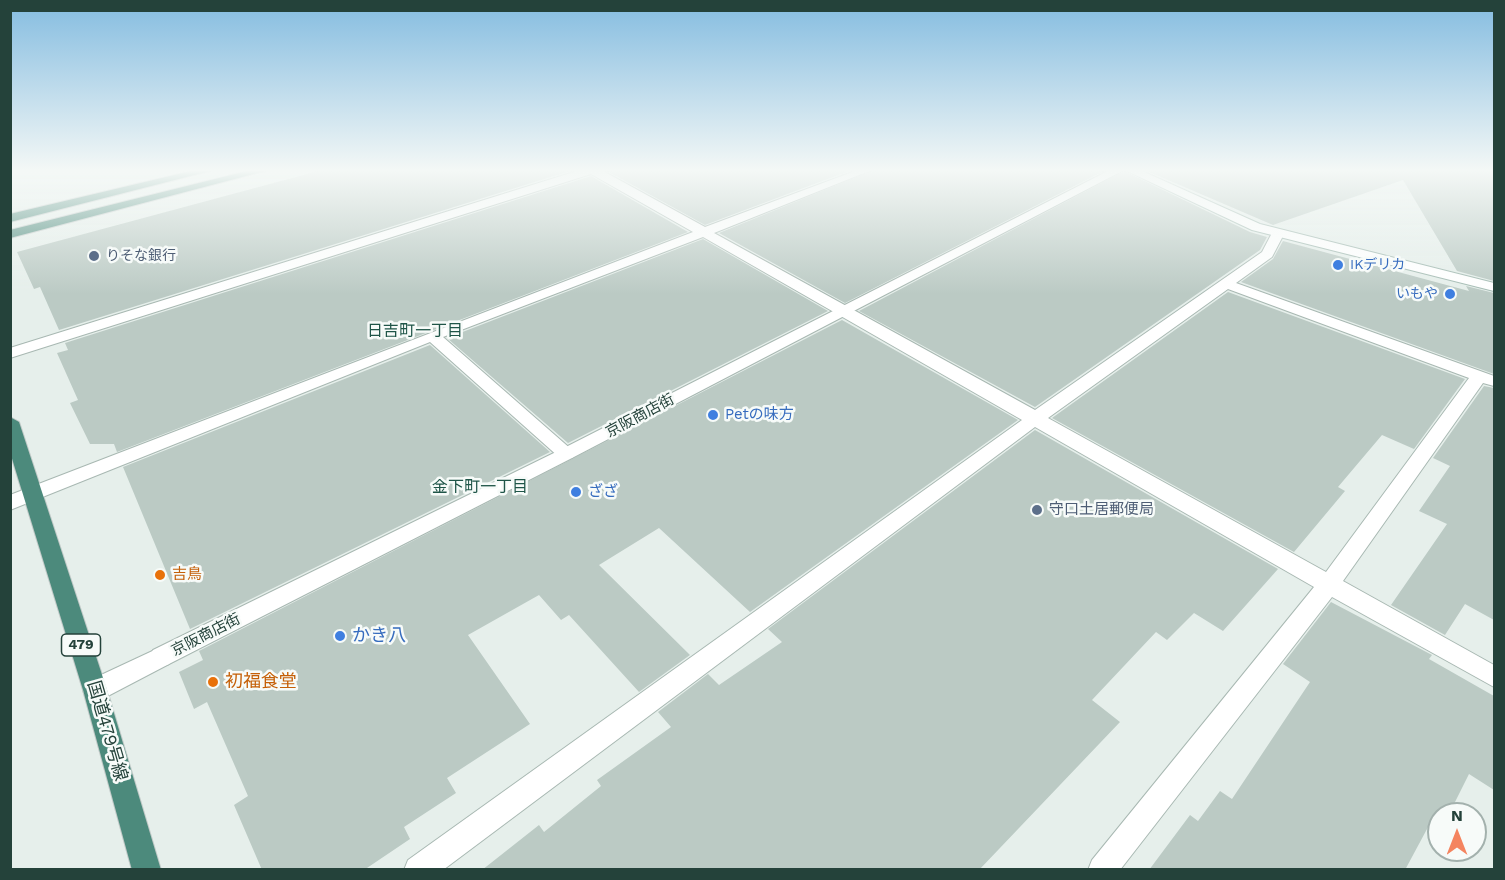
<!DOCTYPE html>
<meta charset="utf-8">
<style>
body{margin:0}
#map{position:relative;width:1505px;height:880px;overflow:hidden;background:#e6efeb;font-family:"Work Sans",sans-serif}
canvas{display:block}
.frame{position:absolute;inset:0;border:12px solid #24423a;pointer-events:none}
.north{position:absolute;left:1427px;top:802px;width:60px;height:60px;box-sizing:border-box;background:#f7fbf9;border:2px solid #a3b1ad;border-radius:50%;rotate:0deg;font-size:16px;font-weight:700;line-height:24px;text-align:center;color:#24423a}
.north::after{content:'';display:block;margin:auto;width:21px;height:27px;background:#f4845f;clip-path:polygon(50% 0,100% 100%,50% 72%,0 100%)}
</style>
<div id="map">
<canvas width="1505" height="880"></canvas>
<div class="frame"></div>
<div class="north">N</div>
</div>
<script>
const ctx = document.querySelector('canvas').getContext('2d');
ctx.lineJoin = 'round';
function paint(path, color) { ctx.fillStyle = color; ctx.fill(path, 'evenodd'); }
const poly = rows => new Path2D(rows.map(r => 'M' + r).join(''));
function strokePath(path, color, width, dash) { ctx.strokeStyle = color; ctx.lineWidth = width; ctx.lineCap = dash ? 'butt' : 'round'; ctx.setLineDash(dash || []); ctx.stroke(path); }
function write(font, color, halo, rows, align = 'center') {
  ctx.font = font + ' "Work Sans","Noto Sans JP",sans-serif'; ctx.lineWidth = 5; ctx.setLineDash([]); ctx.textBaseline = 'middle'; ctx.strokeStyle = halo; ctx.fillStyle = color; for (const [text, x, y, turn = 0] of rows) {
    ctx.save(); ctx.translate(x, y); ctx.rotate((+turn || 0) * Math.PI / 180); ctx.textAlign = isNaN(turn) ? turn : align; if (halo) ctx.strokeText(text, 0, 0); ctx.fillText(text, 0, 0); ctx.restore();
  }
}
paint(poly([
 [318,171,570,171,59,330,40,287,34,289,17,252],
 [607,171,849,171,705,225],
 [871,171,1104,171,845,303,719,233],
 [1124,171,1250,232,1267,237,1260,250,1035,407,859,311],
 [1147,171,1494,171,1494,281,1457,271,1403,180,1273,225],
 [591,176,688,232,117,452,114,444,90,444,70,403,78,400,57,353,68,350,65,343],
 [703,239,828,311,568,443,447,338],
 [1283,241,1469,291,1466,286,1494,293,1494,374,1241,282,1273,259],
 [1228,292,1465,379,1414,449,1382,435,1338,487,1345,491,1294,552,1052,418],
 [842,320,1018,420,750,612,659,528,599,565,690,655,639,692,569,615,561,620,539,595,468,635,530,724,447,778,456,793,404,827,410,839,364,870,262,870,234,805,248,796,207,702,194,709,179,672,203,660,199,651],
 [430,345,550,452,190,629,123,467],
 [1484,386,1494,388,1494,620,1465,604,1445,635,1391,605,1447,524,1419,511,1450,466,1433,458],
 [1035,430,1278,569,1223,631,1194,613,1167,640,1156,632,1092,700,1120,722,979,870,482,870,539,825,544,832,601,786,597,780,671,727,658,712,708,674,719,685,782,642,768,629],
 [1331,602,1432,655,1429,659,1494,696,1494,790,1469,774,1449,814,1439,814,1439,819,1434,816,1405,870,1149,870,1190,815,1198,821,1220,791,1232,799,1310,682,1283,664]
]), '#bbcac4');
const pedestrian = poly([
 [1108,171,1122,171,572,458,169,664,161,667,153,664,149,657,153,650,560,450,1108,171]
]);
const minor = poly([
 [577,171,603,171,705,227,855,171,869,171,714,233,1035,410,1262,252,1273,231,1283,231,1284,234,1272,257,1236,283,1494,376,1494,386,1483,383,1343,581,1494,665,1494,687,1332,597,1120,870,1088,870,1092,860,1314,587,1035,427,443,870,404,870,408,860,1022,420,703,237,443,337,572,450,575,454,572,458,560,458,430,342,10,510,10,495,693,232,591,174,10,358,10,348,577,171],
 [1228,289,1469,378,1326,572,1048,418,1228,289],
 [161,647,169,650,173,657,169,664,104,698,95,701,86,698,83,690,86,682,161,647]
]);
const secondary = poly([
 [1127,171,1142,171,1260,224,1494,283,1494,291,1252,230,1127,171]
]);
const trunk = poly([
 [191,171,210,171,10,222,10,214,191,171],
 [247,171,265,171,10,238,10,230,247,171],
 [10,417,19,422,107,690,161,870,132,870,83,690,10,452,10,417]
]);
strokePath(pedestrian, '#a8b8b2', 2);
strokePath(minor, '#a8b8b2', 2);
strokePath(secondary, '#a4bbb3', 2);
strokePath(trunk, '#c2cac8', 2);
paint(pedestrian, '#fff');
paint(minor, '#fff');
paint(secondary, '#fff');
paint(trunk, '#4c8a7c');
const sky = ctx.createLinearGradient(0, 0, 0, 294);
sky.addColorStop(0, '#84bce0');
sky.addColorStop(0.58, '#f4f8f6');
sky.addColorStop(1, '#f4f8f600');
ctx.fillStyle = sky;
ctx.fillRect(0, 0, 1505, 294);
for (const [x, y, r, color] of [
 [94,256,6,"#5c6f8a"],
 [1338,265,6,"#3f7fe0"],
 [1450,294,6,"#3f7fe0"],
 [713,415,6,"#3f7fe0"],
 [576,492,6,"#3f7fe0"],
 [1037,510,6,"#5c6f8a"],
 [160,575,6,"#e8710a"],
 [340,636,6,"#3f7fe0"],
 [213,682,6,"#e8710a"]
]) { const dot = new Path2D(); dot.arc(x, y, r, 0, 2 * Math.PI); ctx.fillStyle = color; ctx.fill(dot); strokePath(dot, '#f7fbf9', 2); }
write('14px', '#4e5e75', '#f7fbf9', [
 ["りそな銀行",106,256]
], 'left');
write('14px', '#366cbe', '#f7fbf9', [
 ["IKデリカ",1350,265],
 ["いもや",1438,294,"right"]
], 'left');
for (const [x, y, w] of [
 [81,645,39]
]) { const box = new Path2D(); box.roundRect(x - w / 2, y - 11, w, 22, 4.5); ctx.fillStyle = '#f7fbf9'; ctx.fill(box); strokePath(box, '#24423a', 1.5); }
write('bold 14px', '#24423a', null, [
 ["479",81,645]
]);
write('15px', '#366cbe', '#f7fbf9', [
 ["Petの味方",725,415],
 ["ざざ",588,492]
], 'left');
write('15px', '#24423a', '#f7fbf9', [
 ["京阪商店街",640,416,-28],
 ["京阪商店街",206,635,-27]
]);
write('15px', '#4e5e75', '#f7fbf9', [
 ["守口土居郵便局",1049,510]
], 'left');
write('15px', '#c56008', '#f7fbf9', [
 ["吉鳥",172,575]
], 'left');
write('16px', '#1f5548', '#f7fbf9', [
 ["日吉町一丁目",415,331],
 ["金下町一丁目",480,487]
]);
write('18px', '#366cbe', '#f7fbf9', [
 ["かき八",352,636]
], 'left');
write('18px', '#c56008', '#f7fbf9', [
 ["初福食堂",225,682]
], 'left');
write('18px', '#24423a', '#f7fbf9', [
 ["国道479号線",107,731,74]
]);
</script>
